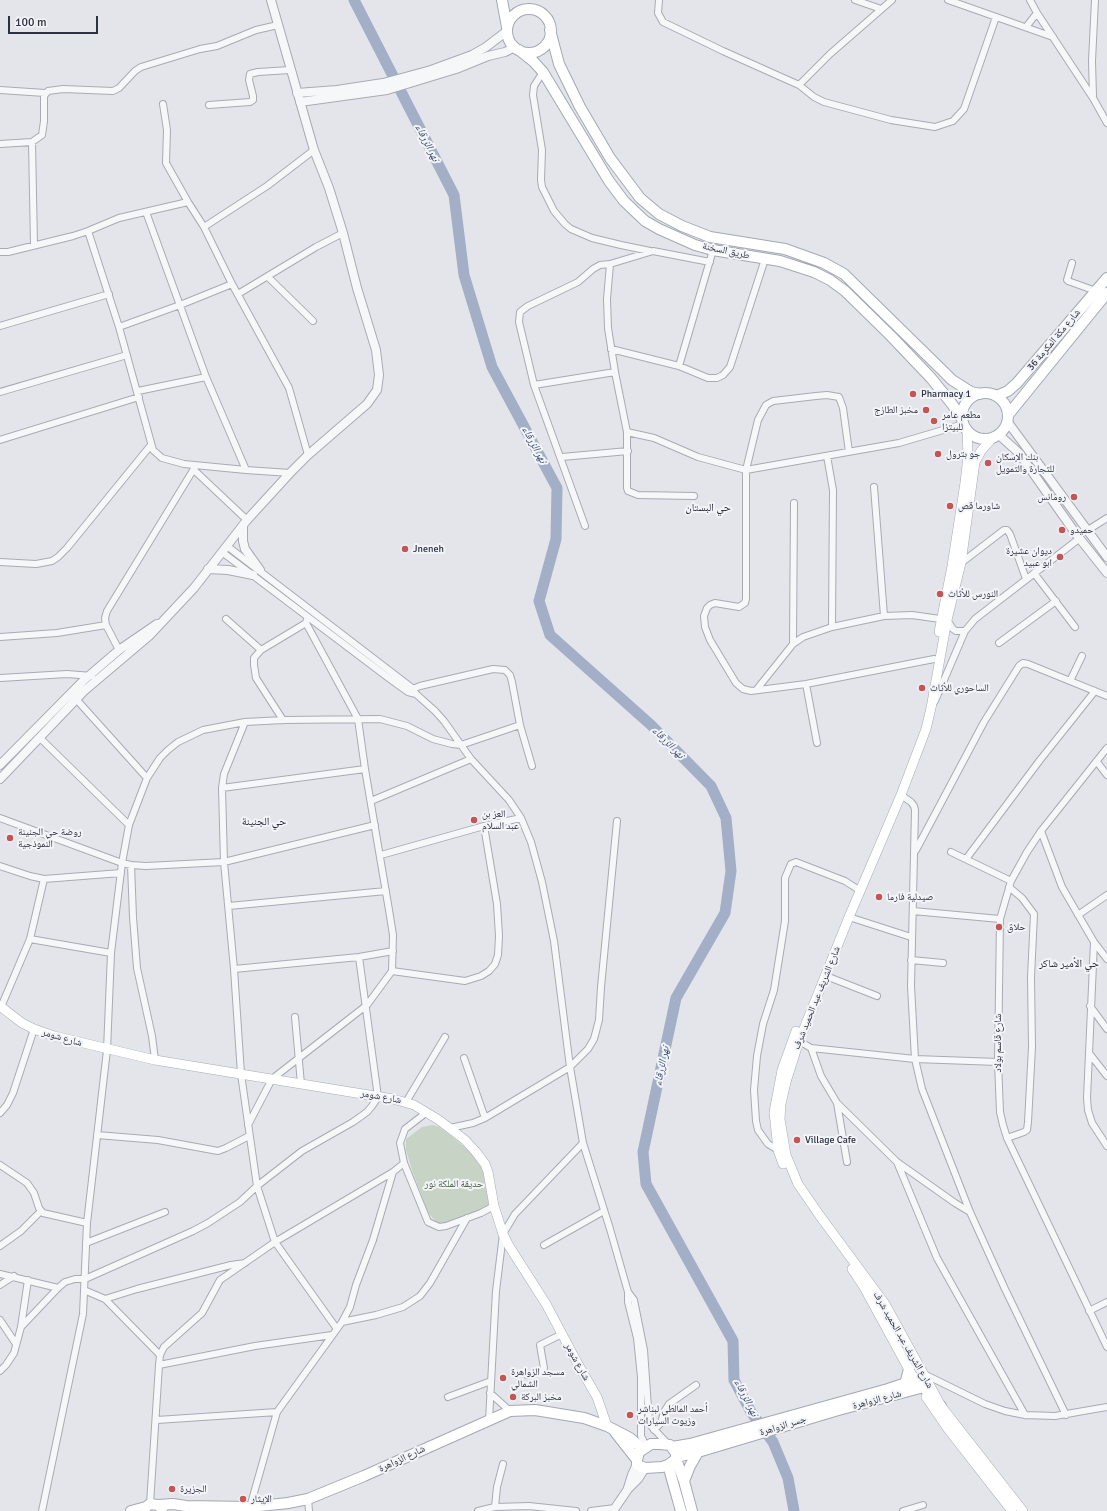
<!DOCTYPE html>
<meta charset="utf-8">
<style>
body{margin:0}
#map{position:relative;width:1107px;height:1511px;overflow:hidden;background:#e3e5ea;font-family:Signika,sans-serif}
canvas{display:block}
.scale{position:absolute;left:8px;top:16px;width:90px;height:18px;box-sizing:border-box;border:2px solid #2c3141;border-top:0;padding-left:5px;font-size:12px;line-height:14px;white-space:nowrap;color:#2c3141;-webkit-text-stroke:3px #f3f4f8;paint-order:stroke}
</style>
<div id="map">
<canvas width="1107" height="1511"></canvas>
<div class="scale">100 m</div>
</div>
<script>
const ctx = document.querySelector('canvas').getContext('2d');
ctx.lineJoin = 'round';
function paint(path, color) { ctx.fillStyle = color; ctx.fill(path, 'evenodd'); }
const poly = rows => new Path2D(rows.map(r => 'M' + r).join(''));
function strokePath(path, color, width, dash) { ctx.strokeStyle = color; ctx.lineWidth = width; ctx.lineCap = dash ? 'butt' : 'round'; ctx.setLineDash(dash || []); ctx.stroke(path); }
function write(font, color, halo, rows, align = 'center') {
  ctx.font = font + ' Signika,"Noto Naskh Arabic",sans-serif'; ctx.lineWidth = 4; ctx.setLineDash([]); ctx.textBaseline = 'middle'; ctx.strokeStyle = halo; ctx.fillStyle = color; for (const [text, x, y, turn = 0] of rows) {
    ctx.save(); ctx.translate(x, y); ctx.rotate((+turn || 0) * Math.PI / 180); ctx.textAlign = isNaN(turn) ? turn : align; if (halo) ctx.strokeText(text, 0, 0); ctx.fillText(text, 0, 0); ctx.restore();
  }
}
paint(poly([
 [433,1125,439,1127,450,1135,481,1161,490,1189,488,1207,444,1227,437,1224,428,1212,412,1170,406,1150,406,1139,422,1127]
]), '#c7d4c5');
strokePath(poly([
 [354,0,454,195,464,275,492,367,557,488,556,539,539,601,550,635,651,725,711,786,726,818,731,871,725,913,676,998,643,1152,646,1184,733,1341,734,1380,751,1412,773,1442,788,1478,794,1511]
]), '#a2afc7', 11);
const minor = poly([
 [659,0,658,13,663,22,723,51,799,85,814,97,824,102,891,120,935,127,953,121,964,109,996,17],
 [855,0,881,9],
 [948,0,1053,37],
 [1030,0,1037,13,1093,98,1107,123],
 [1026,27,1037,13],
 [543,72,534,86,533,95,542,150,541,180,542,187,554,211,565,224,571,229,592,238,621,245,650,251],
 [799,85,830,54,892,0],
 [0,90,45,93],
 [1093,96,1092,61,1095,0],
 [163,104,167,130,166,163,188,202,204,227,232,284],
 [209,105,250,102,253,100,253,96,249,80,250,74,258,72,290,70],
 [32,142,34,245],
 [0,144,32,142,42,135,44,121,44,96,48,91,63,89,113,91,119,88,135,71,141,67,200,49,217,46,256,30,278,25],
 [146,212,206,377,246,470,290,473],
 [204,227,267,186,314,150],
 [0,252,8,252,73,236,88,231],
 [1072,263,1067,280,1068,281,1096,291],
 [610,264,607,299,608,328,615,372,627,432,627,488,628,491,638,495,694,496],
 [268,277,313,321],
 [238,294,316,247,343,233],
 [0,326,109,294],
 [119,327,88,231,119,218,188,202],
 [611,349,679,366,708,378,717,378,723,375,730,367,765,259],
 [679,366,713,250],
 [534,385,615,372],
 [138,391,206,377],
 [0,392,127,355],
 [627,432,654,438,698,457,746,470,899,443,960,425,965,426],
 [0,440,139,397],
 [849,452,843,408,839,397,827,395,816,396,773,401,766,405,758,420,746,470,746,599,745,603,739,607,715,603,710,605,707,608,704,616,705,627,710,640,736,683,743,689,751,691,806,684,934,659],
 [827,456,833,490,832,627],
 [562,457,628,451],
 [194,470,247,520],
 [246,470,184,464,162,458,153,450,119,327,180,305,232,284,289,388,308,455],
 [874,487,884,616],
 [585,526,534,385,519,322,520,312,528,306,578,282,593,269,600,265,610,264,653,251,710,262],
 [1088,530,1107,518],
 [227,546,412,688,416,694,435,711,444,721,471,759,371,801],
 [222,552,390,679,408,692,416,694],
 [0,562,36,564,52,561,58,557,67,548,151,445],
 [961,563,1004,530,1007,530,1010,534,1026,579],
 [1034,573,1075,627],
 [226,619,261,650],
 [0,637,57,633,106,625],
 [999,643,1056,601],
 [793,644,794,503],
 [119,650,106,625,105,618,107,611,195,467],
 [0,678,67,674,92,676],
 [1070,681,1082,656],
 [806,684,817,743],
 [757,689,793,644,803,637,832,627,884,616,912,615,947,620,953,629,956,631,965,631],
 [410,690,420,686,493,669,505,670,510,675,512,682,520,725,532,766],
 [76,699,147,778],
 [935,701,965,631,975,619,1080,538],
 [283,720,256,678,254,665,254,658,261,650,306,623,307,619],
 [39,737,129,825,147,778,160,758,168,750,178,742,203,730,245,722],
 [1107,748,1041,831,1027,852,1011,881,1000,919,998,1062,1000,1112,1003,1125,1007,1138,1107,1347],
 [471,759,509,800,521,818,531,842,542,882,554,941,570,1067,583,1143,610,1229,628,1292,628,1302,637,1338,641,1377,641,1436,646,1446],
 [1097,762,1107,775],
 [222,788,365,769],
 [901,795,911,802,914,806,915,810,911,986,915,1059,922,1089,970,1212,1005,1289,1066,1415],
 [0,818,122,863,131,865,146,866,224,862,375,825],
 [1041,831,1062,887,1094,942,1107,959],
 [916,850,984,722,1019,666,1023,663,1028,664,1107,696],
 [951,852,1011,881],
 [381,855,484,826,521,818],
 [966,859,1040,760,1095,691],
 [131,865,133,917,137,968,152,1036,155,1060],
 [0,866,30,876,44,879,30,939,1,1007],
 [44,879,121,873],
 [229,906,386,891],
 [913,911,1000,919],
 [1078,915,1107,895],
 [849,917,911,937],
 [30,939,111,953],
 [1094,942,1087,1098,1088,1110,1092,1123,1107,1146],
 [911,960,943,963],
 [234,969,359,957,393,951],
 [392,971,465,981,481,976,489,971,495,964,498,955,499,936,497,904,484,826],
 [826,976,877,996],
 [1090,1006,1107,1029],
 [295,1017,301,1084],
 [799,1041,811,1048,915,1059,998,1062],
 [811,1048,821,1076,837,1103,897,1162,955,1203,970,1212],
 [1089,1053,1107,1076],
 [464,1058,485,1118],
 [406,1102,445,1037],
 [837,1103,847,1162],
 [427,1112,405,1129,400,1143,404,1163,428,1222,439,1227,446,1226,481,1213,494,1206],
 [0,1113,7,1105,13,1093,34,1029],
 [248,1125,272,1079,367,1005,392,971,393,935,389,910,365,769,358,719,306,623],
 [450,1128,473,1123,485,1118,570,1067,588,1049,594,1039,599,1020,601,987,617,821],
 [97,1135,158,1140,218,1151,226,1148,249,1136],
 [1007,1138,1024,1132,1027,1130,1028,1122,1032,1047,1031,977,1034,914,1022,898,1009,887],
 [778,1150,768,1144,758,1130,756,1121,754,1090,757,1056,763,1024,774,990,785,921,785,878,791,864,796,862,845,881,856,888],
 [897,1162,937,1258,1025,1415],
 [0,1165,27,1183,34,1193,39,1208,43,1213,87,1223],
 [86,1243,165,1212],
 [544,1245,604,1211],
 [0,1246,21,1231,41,1211],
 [0,1274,58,1288],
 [0,1285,14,1276],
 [84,1290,105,1299,160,1355],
 [628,1292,634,1300,644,1350,649,1422,652,1427,668,1444],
 [105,1299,137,1289,231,1265,245,1263],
 [1089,1311,1107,1302],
 [0,1320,16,1344],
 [342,1322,376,1315,403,1307,420,1296,430,1283,467,1218],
 [21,1327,58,1288,65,1282,75,1279,85,1279,193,1231,208,1223,240,1202,257,1186,302,1151,353,1122,367,1112,372,1106,378,1097,359,957],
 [337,1329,275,1242,257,1186,241,1074,234,969,224,862,222,788,224,774,245,722,283,720,380,719,407,726,433,739,452,744,461,745,520,725],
 [159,1365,255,1346,332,1335],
 [0,1371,6,1365,14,1353,21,1327,28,1280],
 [924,1374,985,1404,1005,1411,1025,1415,1055,1416,1107,1407],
 [527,1375,543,1370,544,1368,540,1345,562,1334],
 [490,1393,510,1411],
 [448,1397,491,1381],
 [157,1420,277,1412],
 [489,1420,496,1291,503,1234,515,1214,583,1143],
 [654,1430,661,1423,664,1412,669,1404,696,1385],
 [308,1499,309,1511],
 [150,1504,159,1365,160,1355,164,1347,202,1313,220,1280,275,1242,393,1172,404,1163],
 [250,1507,277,1412,342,1322,350,1307,356,1285,373,1240,393,1172],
 [495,1507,497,1487,503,1464],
 [42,1511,83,1314,87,1223,107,1050,111,953,122,863,129,825],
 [478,1511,495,1507,529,1506,576,1511],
 [591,1511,615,1508],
 [903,1511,923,1505]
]);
const tertiary = poly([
 [297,93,337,90,383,83,431,70,472,55,486,47,507,31],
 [300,102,387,90,456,69,488,56,505,52,515,47],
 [1007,421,1107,557],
 [998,434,1019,453,1076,534,1107,573],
 [243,525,243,541,245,549,260,570],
 [208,569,228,570,253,575],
 [0,765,84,680,119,650,157,624],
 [0,779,84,691,149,636,194,588,247,520,290,473,308,455,367,404,377,390,379,375,376,350,357,288,343,233,329,188,314,150,271,0],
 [628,1488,632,1475,637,1464],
 [613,1511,628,1489,638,1479,645,1468]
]);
const secondary = poly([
 [993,437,981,451,975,462,961,563,947,620,931,708,926,729,901,795,849,917,799,1041,786,1082,781,1104,780,1119,786,1155,798,1184,820,1216,885,1304,941,1406,1023,1511],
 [939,632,952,566,965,483,968,456,967,430],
 [0,1006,22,1023,34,1029,54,1036,155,1060,393,1099,414,1105,439,1120,465,1140,476,1152,485,1164,488,1172,494,1206,503,1234,509,1246,546,1304,579,1366,597,1397,607,1426],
 [783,1164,778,1150,774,1112,782,1070,796,1031],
 [852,1269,864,1287,912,1375],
 [926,1397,948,1429,1012,1511]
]);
const primary = poly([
 [502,0,507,27],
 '507 31a22 22 0 1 1 44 0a22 22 0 1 1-44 0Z',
 [550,30,559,64,580,107,610,158,640,198,659,214,682,226,710,237,785,249,824,263,844,274,943,371,952,380,971,392,980,394],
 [519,50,533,61,543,72,609,181,624,201,645,221,659,229,695,245,713,250,780,261,814,272,830,280,845,291,891,336,931,378,952,404,962,419],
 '962 416a23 23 0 1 1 46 0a23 23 0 1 1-46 0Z',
 [996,396,1008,391,1017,383,1107,278],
 [1008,415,1107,293],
 [905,1384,909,1369],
 [615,1432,637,1460],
 [651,1444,660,1444,670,1445,676,1453,676,1459,668,1465,662,1467,645,1468,640,1466,637,1464,637,1460,639,1452,651,1444],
 [672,1447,690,1444,888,1389,915,1380,922,1384,934,1402,941,1406],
 [676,1457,698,1452,835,1411,920,1388],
 [676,1459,684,1481,692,1511],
 [668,1465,681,1511],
 [684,1481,690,1466,698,1452],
 [158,1505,173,1504,186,1506,250,1507,288,1503,308,1499,364,1476,510,1411,535,1410,584,1418,607,1426,630,1438,643,1449],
 [131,1511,146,1507],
 [143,1511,146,1507,150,1504,158,1505,162,1509]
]);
strokePath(minor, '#a8abb4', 8);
strokePath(tertiary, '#a8abb4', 10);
strokePath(secondary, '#a8abb4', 10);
strokePath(primary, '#a4a8b5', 12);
strokePath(minor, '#f6f7f9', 6);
strokePath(tertiary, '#f6f7f9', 8);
strokePath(secondary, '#fff', 9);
strokePath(primary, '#fff', 10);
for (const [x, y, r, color] of [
 [913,394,4,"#c45456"],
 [926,410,4,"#c45456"],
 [934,421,4,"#c45456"],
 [938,454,4,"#c45456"],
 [988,463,4,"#c45456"],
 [1074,497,4,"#c45456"],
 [950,506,4,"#c45456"],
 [1062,530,4,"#c45456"],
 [405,549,4,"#c45456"],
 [1060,557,4,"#c45456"],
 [940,594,4,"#c45456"],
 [922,688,4,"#c45456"],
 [474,820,4,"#c45456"],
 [10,838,4,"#c45456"],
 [879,897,4,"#c45456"],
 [999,927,4,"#c45456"],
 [797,1140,4,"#c45456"],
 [503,1378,4,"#c45456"],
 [513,1397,4,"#c45456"],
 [630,1415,4,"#c45456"],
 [172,1489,4,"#c45456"],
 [243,1499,4,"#c45456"]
]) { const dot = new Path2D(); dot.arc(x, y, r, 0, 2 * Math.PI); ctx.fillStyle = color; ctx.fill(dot); strokePath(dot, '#f3f4f8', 1.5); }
write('10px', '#2c3141', '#f3f4f8', [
 ["طريق السخنة",726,251,12],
 ["شارع مكة المكرمة 36",1054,340,-50],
 ["شارع الشريف عبد الحميد شرف",817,998,-68],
 ["شارع شومر",62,1038,16],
 ["شارع قاسم بولاد",998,1043,-90],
 ["شارع شومر",381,1097,10],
 ["شارع الشريف عبد الحميد شرف",903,1340,60],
 ["شارع شومر",577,1362,61],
 ["شارع الزواهرة",877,1400,-15],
 ["جسر الزواهرة",783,1426,-17],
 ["شارع الزواهرة",402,1459,-25]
]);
write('10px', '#2c3141', '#f3f4f8', [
 ["Pharmacy 1",921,394],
 ["مخبز الطازج",918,410,"right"],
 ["مطعم عامر",942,415],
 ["للبيتزا",942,427],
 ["جو بترول",946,454],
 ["بنك الإسكان",996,457],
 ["للتجارة والتمويل",996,469],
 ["رومانس",1066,497,"right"],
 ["شاورما قص",958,506],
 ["حميدو",1070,530],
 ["Jneneh",413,549],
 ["ديوان عشيرة",1052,551,"right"],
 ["ابو عبيد",1052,563,"right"],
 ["النورس للأثاث",948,594],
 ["الساحوري للأثاث",930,688],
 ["العز بن",482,814],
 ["عبد السلام",482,826],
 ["روضة حي الجنينة",18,832],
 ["النموذجية",18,844],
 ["صيدلية فارما",887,897],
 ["حلاق",1007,927],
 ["Village Cafe",805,1140],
 ["مسجد الزواهرة",511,1372],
 ["الشمالي",511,1384],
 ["مخبز البركة",521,1397],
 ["أحمد المالطي لبناشر",638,1409],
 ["وزيوت السيارات",638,1421],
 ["الجزيرة",180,1489],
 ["الإيثار",251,1499]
], 'left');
write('10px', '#3d5c3b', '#f3f4f8', [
 ["حديقة الملكة نور",454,1184]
]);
write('italic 11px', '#3a4b72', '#f3f4f8', [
 ["نهر الزرقاء",427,143,63],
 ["نهر الزرقاء",534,445,62],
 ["نهر الزرقاء",668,743,45],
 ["نهر الزرقاء",662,1066,-78],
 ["نهر الزرقاء",746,1398,63]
]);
write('11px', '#1e2332', '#f3f4f8', [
 ["حي البستان",708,508],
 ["حي الجنينة",264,822],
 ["حي الأمير شاكر",1069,964]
]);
</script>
